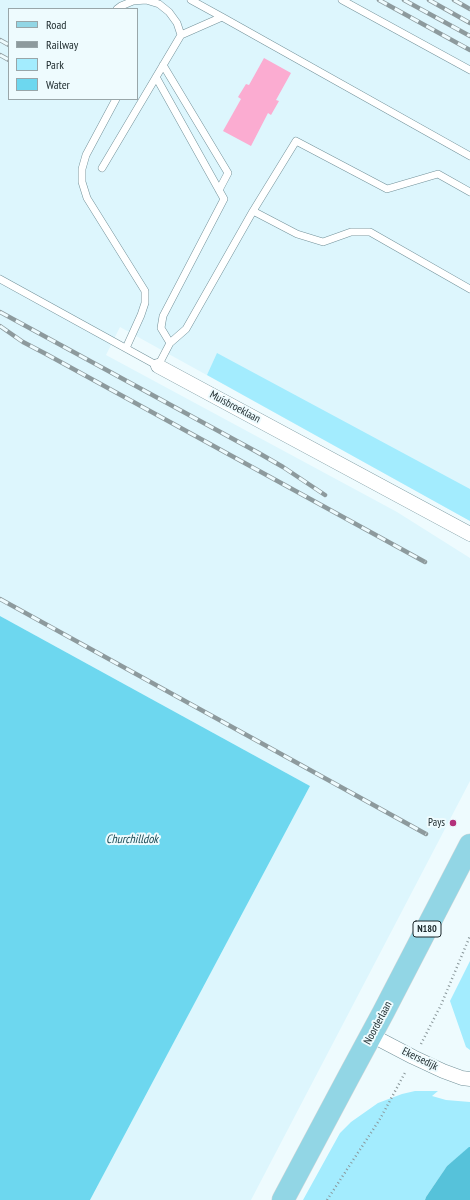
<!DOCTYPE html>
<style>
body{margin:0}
#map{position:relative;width:470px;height:1200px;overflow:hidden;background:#eefbfe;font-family:"PT Sans Narrow",sans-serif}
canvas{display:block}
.legend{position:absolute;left:8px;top:8px;width:130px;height:92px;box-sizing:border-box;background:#eefbfe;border:1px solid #99a6a9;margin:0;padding:5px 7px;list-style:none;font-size:12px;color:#1a272a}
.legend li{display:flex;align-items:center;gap:8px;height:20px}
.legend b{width:20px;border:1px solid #99a6a9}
</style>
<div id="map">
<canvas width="470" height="1200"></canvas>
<ul class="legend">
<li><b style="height:5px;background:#92d6e5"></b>Road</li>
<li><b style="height:5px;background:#8d9a9d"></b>Railway</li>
<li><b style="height:11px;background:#a3ecfe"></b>Park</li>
<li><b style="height:11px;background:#6dd7ef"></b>Water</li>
</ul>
</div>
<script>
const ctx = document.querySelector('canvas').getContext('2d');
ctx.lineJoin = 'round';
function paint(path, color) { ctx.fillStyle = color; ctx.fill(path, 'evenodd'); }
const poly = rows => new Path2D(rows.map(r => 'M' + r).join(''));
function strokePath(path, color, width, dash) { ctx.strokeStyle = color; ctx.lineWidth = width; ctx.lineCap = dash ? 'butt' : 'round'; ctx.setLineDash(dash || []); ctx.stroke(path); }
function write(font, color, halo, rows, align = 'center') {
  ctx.font = font + ' "PT Sans Narrow",sans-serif'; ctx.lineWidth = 4; ctx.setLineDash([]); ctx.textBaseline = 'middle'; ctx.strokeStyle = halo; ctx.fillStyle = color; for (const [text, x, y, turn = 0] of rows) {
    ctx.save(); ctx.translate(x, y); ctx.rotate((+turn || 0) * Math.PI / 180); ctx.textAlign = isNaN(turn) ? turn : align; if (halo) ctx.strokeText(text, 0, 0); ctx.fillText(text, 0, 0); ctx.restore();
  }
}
paint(poly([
 [0,0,470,0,470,521,120,327,106,355,397,512,470,558,470,781,251,1200,90,1200,310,786,0,616],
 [9,9,137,9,137,99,9,99]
]), '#ddf6fd');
paint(poly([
 [217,353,470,489,470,521,207,375],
 [470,961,470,1050,466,1047,450,1001],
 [415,1091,438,1091,432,1096,446,1100,470,1102,470,1147,447,1166,426,1197,425,1200,303,1200,340,1133,351,1122,378,1103,402,1094]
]), '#a3ecfe');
paint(poly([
 [469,1147,470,1147,470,1200,425,1200,426,1197,447,1166]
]), '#56c2da');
paint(poly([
 [0,616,310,786,90,1200,0,1200]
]), '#6dd7ef');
paint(poly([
 [264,58,291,73,276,100,279,101,271,115,268,113,251,146,223,131,241,99,238,97,246,84,249,85]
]), '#fbacd1');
const service = poly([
 [191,0,222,17],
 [342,0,470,70],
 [181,35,222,17,470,156],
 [163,65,228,173,219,190],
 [156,77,224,199,163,316,161,328,170,343],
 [116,99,86,155,82,169,82,182,87,198,145,291,145,303,141,315,126,348],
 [102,168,181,35,177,23,169,12,159,4,146,0,133,1,121,6,117,9],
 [253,211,297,234,323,242,351,232,370,232,470,289],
 [0,279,158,366,170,343,186,329,253,211,296,141,387,189,438,174,470,192]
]);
const minor = poly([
 [158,366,470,534],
 [371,1035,413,1057,443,1071,462,1078,470,1079]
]);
const primary = poly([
 [283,1200,348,1078,383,1013,470,845]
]);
strokePath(service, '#73929a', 8);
strokePath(minor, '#73929a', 15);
strokePath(primary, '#d6d8d9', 23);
strokePath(poly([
 [421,1044,441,1005,470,936],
 [327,1200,380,1119,406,1071]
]), '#8a979a', 2.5, [1, 3]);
strokePath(service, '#fff', 7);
strokePath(minor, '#fff', 14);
strokePath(primary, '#92d6e5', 22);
const rail = poly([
 [379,0,470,50],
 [404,0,470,36],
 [429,0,470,23],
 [454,0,470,9],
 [0,40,9,45],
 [0,55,9,60],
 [0,312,257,452,283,467,325,495],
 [0,326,23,342,46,354,425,562],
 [0,599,426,834]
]);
strokePath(rail, '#8d9a9d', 4.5);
strokePath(rail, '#eefbfe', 3, [9]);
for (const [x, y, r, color] of [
 [453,823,4,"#b3317b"]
]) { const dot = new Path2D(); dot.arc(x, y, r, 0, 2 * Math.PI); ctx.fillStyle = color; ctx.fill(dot); strokePath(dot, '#eefbfe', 1.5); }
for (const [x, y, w] of [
 [427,929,28]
]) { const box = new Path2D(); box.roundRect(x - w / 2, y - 8, w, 16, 3); ctx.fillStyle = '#eefbfe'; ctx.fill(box); strokePath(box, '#1a272a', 1); }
write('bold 10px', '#1a272a', null, [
 ["N180",427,929]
]);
write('11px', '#1a272a', '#eefbfe', [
 ["Muisbroeklaan",235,407,28],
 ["Noorderlaan",378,1023,-62],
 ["Ekersedijk",420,1059,26]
]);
write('11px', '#1a272a', '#eefbfe', [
 ["Pays",445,823]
], 'right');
write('italic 12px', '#1d4c56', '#eefbfe', [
 ["Churchilldok",132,840]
]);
</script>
